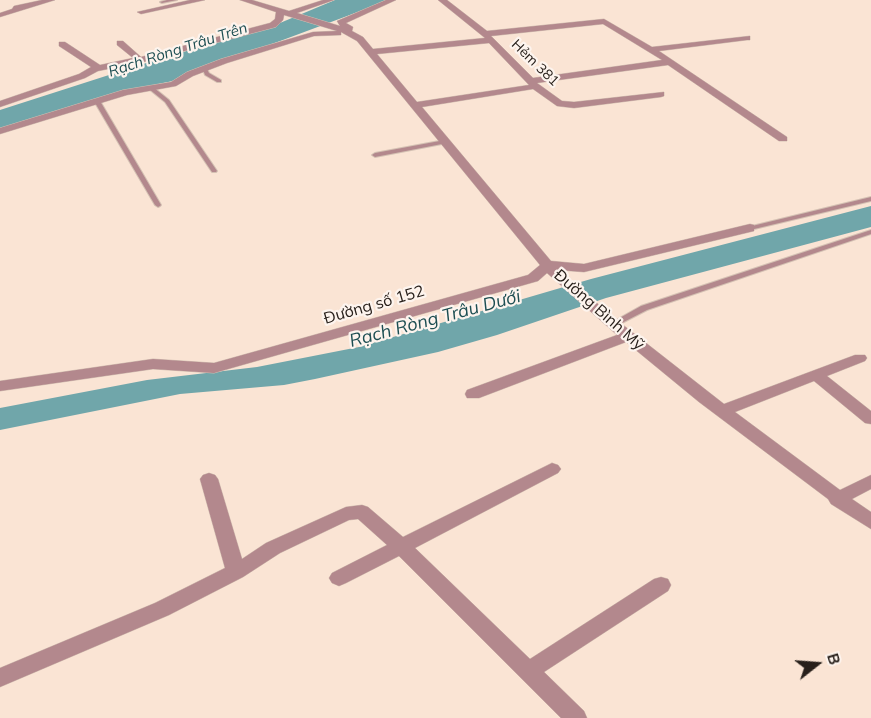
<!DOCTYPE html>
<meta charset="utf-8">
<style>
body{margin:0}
#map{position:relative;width:871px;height:718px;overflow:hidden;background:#fae4d4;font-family:Mulish,sans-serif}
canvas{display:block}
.north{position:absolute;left:787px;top:634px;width:60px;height:60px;-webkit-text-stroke:4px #fdf4ee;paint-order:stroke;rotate:73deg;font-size:16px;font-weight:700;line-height:24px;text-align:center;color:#28201b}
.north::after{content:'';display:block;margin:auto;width:21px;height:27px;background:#28201b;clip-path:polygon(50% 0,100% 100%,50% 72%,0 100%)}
</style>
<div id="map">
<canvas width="871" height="718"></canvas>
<div class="north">B</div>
</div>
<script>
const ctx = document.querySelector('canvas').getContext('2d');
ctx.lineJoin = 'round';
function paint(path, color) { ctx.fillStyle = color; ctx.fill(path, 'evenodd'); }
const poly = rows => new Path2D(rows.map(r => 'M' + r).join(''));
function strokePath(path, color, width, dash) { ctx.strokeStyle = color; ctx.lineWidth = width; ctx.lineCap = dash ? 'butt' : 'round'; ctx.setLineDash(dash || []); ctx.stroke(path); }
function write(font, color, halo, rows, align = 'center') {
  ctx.font = font + ' Mulish,sans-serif'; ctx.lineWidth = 4.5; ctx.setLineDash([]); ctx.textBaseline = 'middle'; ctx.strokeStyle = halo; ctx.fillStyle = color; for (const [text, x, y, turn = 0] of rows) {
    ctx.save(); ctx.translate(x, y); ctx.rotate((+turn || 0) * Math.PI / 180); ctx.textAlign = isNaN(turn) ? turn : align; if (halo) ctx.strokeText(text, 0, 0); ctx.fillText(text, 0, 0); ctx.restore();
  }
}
paint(poly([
 [335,0,390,0,173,81,120,92,0,129,0,110,165,57,268,28],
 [871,206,871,227,606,298,497,335,438,352,315,379,284,385,180,394,0,430,0,408,147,380,257,367,359,347,591,279]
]), '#70a6aa');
const service = poly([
 [167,0,177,0,162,3,160,2,167,0],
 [202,67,206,67,209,73,221,80,221,82,217,82,205,75,202,67],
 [149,87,153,87,169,100,217,171,216,172,212,172,165,102,149,89,149,87],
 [97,99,100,101,161,205,160,206,158,207,155,205,94,101,97,99],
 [445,140,447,141,447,143,375,157,372,155,375,153,445,140],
 [871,197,871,201,750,230,747,228,748,227,871,197],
 [871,230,871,234,647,310,616,326,613,326,609,324,641,306,871,230]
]);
const minor = poly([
 [42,0,55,0,0,17,0,13,12,9,14,6,42,0],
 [190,0,205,0,141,14,137,12,190,0],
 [240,0,252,0,289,11,323,0,334,0,297,13,340,26,337,21,386,0,396,0,346,23,353,27,352,31,363,37,373,49,485,38,438,0,447,0,487,31,604,19,652,47,750,36,750,40,747,40,659,51,787,137,787,141,779,141,668,65,537,83,562,101,574,102,664,92,664,96,661,97,574,108,557,106,533,89,422,107,551,261,584,264,750,224,754,225,754,231,584,272,558,270,618,321,724,404,855,355,865,355,867,358,865,361,827,376,871,411,871,424,865,423,814,381,735,412,840,490,871,475,871,489,852,499,871,512,871,529,831,504,828,499,699,402,626,342,479,398,467,398,465,394,467,390,617,335,547,273,538,281,214,373,153,369,0,391,0,381,153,359,214,363,528,275,540,265,357,41,341,32,341,35,314,36,227,63,193,76,176,86,127,95,0,134,0,128,123,90,171,82,187,72,221,59,313,32,337,31,284,15,283,20,276,27,143,62,98,71,85,78,0,107,0,101,79,74,91,67,59,46,59,42,65,42,100,65,133,58,117,45,117,41,123,41,141,57,270,23,275,19,276,12,240,0],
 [603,24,662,60,533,78,491,36,603,24],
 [489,43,529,85,417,102,377,54,489,43],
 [552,463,558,465,561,469,558,473,415,548,530,659,654,579,661,577,668,579,671,585,668,591,544,672,584,711,587,718,561,718,399,556,346,583,339,586,332,583,329,578,332,573,387,545,358,519,349,520,280,553,243,577,169,615,0,687,0,668,155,603,225,568,200,479,203,475,209,473,215,475,218,479,242,559,266,543,346,507,362,505,368,507,403,537,552,463]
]);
strokePath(service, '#d4c1b3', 2);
strokePath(minor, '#d4c1b3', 1);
paint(service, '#b3888d');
paint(minor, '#b3888d');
write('14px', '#28201b', '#fdf4ee', [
 ["Hẻm 381",535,63,44]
]);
write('italic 15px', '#1d4e52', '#fdf4ee', [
 ["Rạch Ròng Trâu Trên",178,50,-18]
]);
write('16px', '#28201b', '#fdf4ee', [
 ["Đường số 152",374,305,-16],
 ["Đường Bình Mỹ",599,310,41]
]);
write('italic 18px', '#1d4e52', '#fdf4ee', [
 ["Rạch Ròng Trâu Dưới",435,319,-15]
]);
</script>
